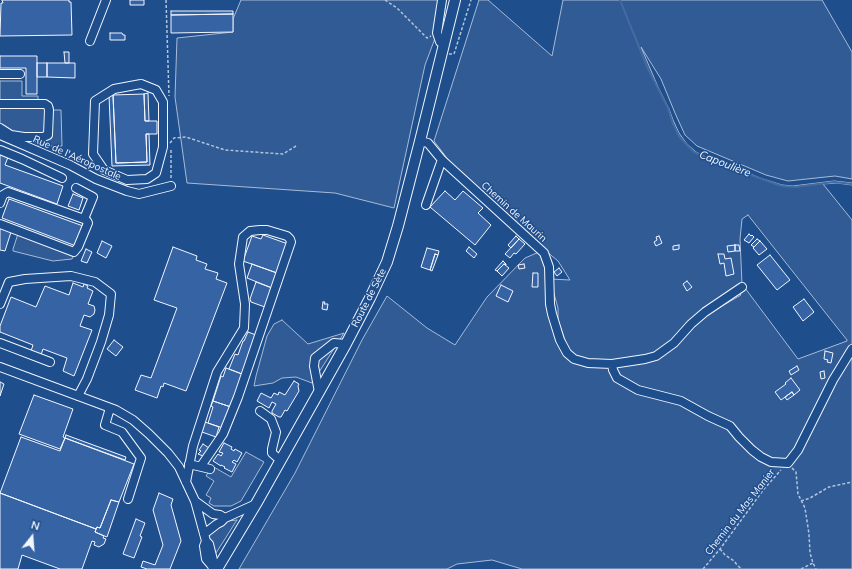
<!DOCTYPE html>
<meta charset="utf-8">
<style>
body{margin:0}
#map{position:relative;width:852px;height:569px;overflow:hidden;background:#1f4e8c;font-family:Mulish,sans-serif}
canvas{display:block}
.north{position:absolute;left:12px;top:517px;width:40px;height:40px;-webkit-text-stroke:3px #1f4e8c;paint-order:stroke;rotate:17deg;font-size:11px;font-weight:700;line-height:16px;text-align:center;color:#f2f6ff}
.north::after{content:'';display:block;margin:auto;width:14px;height:18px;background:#f2f6ff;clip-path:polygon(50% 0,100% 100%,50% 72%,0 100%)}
</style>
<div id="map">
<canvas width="852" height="569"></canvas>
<div class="north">N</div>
</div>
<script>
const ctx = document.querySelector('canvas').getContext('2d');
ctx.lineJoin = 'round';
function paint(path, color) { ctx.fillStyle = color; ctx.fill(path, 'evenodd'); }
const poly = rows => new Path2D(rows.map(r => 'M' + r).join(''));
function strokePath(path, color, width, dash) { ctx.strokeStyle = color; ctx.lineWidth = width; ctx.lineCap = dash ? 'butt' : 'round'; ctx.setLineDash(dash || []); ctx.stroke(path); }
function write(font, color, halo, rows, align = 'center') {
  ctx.font = font + ' Mulish,sans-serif'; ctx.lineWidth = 3; ctx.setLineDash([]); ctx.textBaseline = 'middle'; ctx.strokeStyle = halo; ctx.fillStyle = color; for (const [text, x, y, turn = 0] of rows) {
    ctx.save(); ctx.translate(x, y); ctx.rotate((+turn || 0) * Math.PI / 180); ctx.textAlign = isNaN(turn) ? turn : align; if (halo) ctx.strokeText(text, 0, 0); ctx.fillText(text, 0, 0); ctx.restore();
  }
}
const built = poly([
 [241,0,442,0,437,33,425,65,394,208,335,193,187,183,175,97,177,38,233,32,233,19,241,0],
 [479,0,488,0,552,56,563,0,822,0,852,52,852,179,835,176,788,181,766,175,697,146,685,135,675,113,661,79,641,47,658,87,669,109,673,120,679,133,687,144,696,152,706,157,732,166,760,178,782,185,793,186,834,181,852,183,852,185,837,183,823,184,852,220,852,344,827,386,852,350,852,569,522,569,492,560,457,564,447,569,239,569,295,473,362,340,387,296,427,328,455,345,487,297,525,258,539,252,550,279,570,280,558,261,522,231,456,170,434,141,479,0],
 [748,215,847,340,847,341,798,359,742,284,740,239,742,219,748,215],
 [551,283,558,308,558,320,566,343,554,322,551,283],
 [735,288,741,295,710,313,698,323,671,350,700,311,735,288],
 [0,81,22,81,22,96,38,96,38,101,49,102,53,106,53,110,61,110,62,146,30,146,0,132,0,81],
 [19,231,75,253,72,259,53,261,13,251,13,249,19,231],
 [282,320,308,344,344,333,312,383,296,377,282,378,273,383,254,386,256,376,267,336,274,324,282,320],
 [246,452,264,462,241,501,231,506,214,506,209,503,211,498,206,495,214,481,206,476,212,466,231,477,246,452],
 [237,520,216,553,213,551,209,536,212,532,219,525,228,521,237,520]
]);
paint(built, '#305b95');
strokePath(built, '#a8bbd7', 1);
strokePath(poly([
 [620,0,648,69,668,108,673,124,679,136,686,144,694,152,715,162,773,183,782,186,795,187,834,182,852,184]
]), '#446ba0', 2);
const building = poly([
 [2,0,69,0,69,2,71,2,72,35,0,36,1,3,3,3,2,0],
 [130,0,144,0,144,5,130,5,130,0],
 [171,11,233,11,233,14,171,15,171,11],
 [233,14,233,32,171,33,171,15,233,14],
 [110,33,122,33,123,35,125,35,125,40,110,40,110,33],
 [64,52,69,52,69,63,65,63,64,52],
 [0,56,37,56,37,94,26,94,26,68,0,68,0,56],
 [37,63,47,63,47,77,37,77,37,63],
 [47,63,75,63,75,78,47,77,47,63],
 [148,93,149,121,145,121,144,94,148,93],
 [144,94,145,121,157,121,157,134,146,134,147,162,116,163,113,95,144,94],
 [109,95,113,95,116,163,147,162,146,134,149,134,150,165,112,166,109,95],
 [0,154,8,157,5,165,63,186,57,204,0,183,0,154],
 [445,191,455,200,463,191,483,208,478,213,491,225,475,245,430,207,445,191],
 [73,194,83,198,79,210,68,206,73,194],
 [9,199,83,226,76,246,2,218,9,199],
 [0,228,11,232,5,251,0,250,0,228],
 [749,234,751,236,752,235,754,237,749,243,744,240,749,234],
 [263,235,288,244,277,273,243,261,252,236,261,239,263,235],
 [516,236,519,239,511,248,508,245,516,236],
 [659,236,662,243,656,246,654,242,657,240,656,237,659,236],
 [519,239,525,244,516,254,514,253,510,258,505,254,519,239],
 [757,239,760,241,754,247,751,245,757,239],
 [102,241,112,246,106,258,97,253,102,241],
 [760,241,767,249,759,255,753,248,760,241],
 [679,245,679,249,673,250,673,246,679,245],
 [735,245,739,245,740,251,735,251,735,245],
 [735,245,735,251,728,252,727,246,735,245],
 [173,247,197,256,196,260,207,264,205,269,218,273,216,279,227,283,186,391,164,383,163,387,161,386,157,398,135,390,141,375,151,378,177,308,154,300,173,247],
 [469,247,477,254,474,258,466,251,469,247],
 [427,248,439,251,438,255,435,254,430,270,421,267,427,248],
 [86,249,92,252,87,263,81,261,86,249],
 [435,254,438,255,432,271,430,270,435,254],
 [718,254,724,254,725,259,731,258,734,274,726,276,724,263,720,264,718,254],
 [770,255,790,280,777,290,757,265,770,255],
 [503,261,506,264,506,265,504,264,497,271,495,270,503,261],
 [252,264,277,273,272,288,247,278,252,264],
 [504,264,509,268,502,276,497,271,504,264],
 [524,264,525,268,519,269,518,265,524,264],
 [559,268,562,272,557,276,554,272,559,268],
 [533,273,538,273,538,287,532,287,533,273],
 [687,281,692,287,687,291,683,284,687,281],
 [256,282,272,288,265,307,251,302,250,299,256,282],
 [73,283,83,287,84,284,88,286,87,288,93,291,88,304,94,306,95,310,94,314,90,317,84,315,80,326,92,330,74,376,63,371,67,358,43,349,41,355,31,351,33,345,0,332,0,326,11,297,36,307,45,286,69,295,73,283],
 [501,285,513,291,508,302,496,296,501,285],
 [804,299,814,312,803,321,793,307,804,299],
 [323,302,325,302,324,304,328,304,327,310,322,309,323,302],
 [248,332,256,335,242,374,229,369,235,354,238,355,243,341,244,341,248,332],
 [114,340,123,347,116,356,107,349,114,340],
 [825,351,833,353,831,363,827,362,828,360,824,359,825,351],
 [797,366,799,370,791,375,789,371,797,366],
 [226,368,242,374,231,407,213,401,221,376,223,377,226,368],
 [824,371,825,378,821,379,820,372,824,371],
 [791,378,800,390,794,395,792,392,781,400,775,392,786,384,785,383,791,378],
 [294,381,299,384,298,386,299,391,287,411,285,410,281,417,279,417,272,413,272,411,276,404,272,402,269,408,257,401,261,393,271,398,274,393,278,395,279,392,285,395,294,381],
 [0,382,4,384,0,396,0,382],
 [792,392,794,395,787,400,785,397,792,392],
 [34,395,73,409,63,437,65,438,60,449,19,434,34,395],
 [213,401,231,407,223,428,208,423,213,407,211,406,213,401],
 [205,422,219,427,216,437,202,432,205,422],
 [66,435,126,457,125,460,65,438,66,435],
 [21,437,60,451,65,438,134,464,119,502,111,500,100,528,97,527,96,529,0,493,21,437],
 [224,443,232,447,231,449,234,451,235,449,242,453,237,462,234,460,232,462,236,464,232,472,224,468,225,467,221,465,221,466,213,461,218,454,221,456,223,453,219,452,224,443],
 [203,444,209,448,204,459,202,458,203,456,198,454,201,451,199,450,203,444],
 [0,493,96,529,95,532,104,536,103,538,106,539,104,544,99,547,94,545,95,542,92,541,82,569,60,569,22,555,18,569,0,569,0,493],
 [159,493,173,499,171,505,181,541,170,569,147,569,141,567,143,561,155,565,163,545,153,510,159,493],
 [111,500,119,502,107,537,95,532,97,527,100,528,111,500],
 [136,519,145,523,140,536,142,537,134,558,123,554,136,519]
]);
paint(building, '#3563a3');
strokePath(building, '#f2f6ff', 1);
const minor = poly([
 [442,0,437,33,440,42,444,44],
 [90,41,106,0],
 [0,74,20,74],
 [141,84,156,90,163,102,163,147,156,173,147,179,127,180,104,170,93,154,95,101,114,89,141,84],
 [0,104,45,104,48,106,49,110,48,135,43,137,24,137,11,135,0,128],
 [0,135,70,165,96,179,127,191,139,194,171,186],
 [420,141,428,143,442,160,544,253,549,267,550,304,552,314,560,340,567,353,574,359,588,363,612,364,645,359,656,356,674,343,691,324,705,312,742,287],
 [0,150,22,159,62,178],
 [76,188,93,197,84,219],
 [0,203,3,195,8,192,84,219,87,221,88,223,78,247,74,252,0,224],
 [426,205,440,165,442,160],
 [0,304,9,282,25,279,71,276,95,282,111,294,109,315,101,342,87,379,78,396],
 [0,343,50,362],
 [612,364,613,370,617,378,638,390,681,401,708,416,730,426,739,437,752,450,761,457,771,462,788,463,798,450,833,380,852,349],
 [0,367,116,410,133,420,149,434,168,453,179,467,195,501,206,541,209,544,213,560,212,566],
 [319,392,314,366,315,358,334,343,346,344],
 [110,408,105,425,122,432,141,458,128,499],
 [260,411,271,419,276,432,272,449,272,453,280,460],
 [189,464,210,469],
 [186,482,193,446,217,372,244,328,245,304,239,264,243,237,250,231,260,230,267,230,287,236,290,239,291,242,238,397,223,434,201,466],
 [195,501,213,514,220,515,225,518,256,504],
 [204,534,217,524,221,522,225,518],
 [206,541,204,546,206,559,212,566,213,569]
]);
const major = poly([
 [217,569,256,504,346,344,370,298,387,262,398,226,420,141,455,0]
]);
strokePath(minor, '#f2f6ff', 10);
strokePath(major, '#f2f6ff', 12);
strokePath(poly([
 [166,0,169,96],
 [385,0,397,8,427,38,431,36],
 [449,54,454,54,471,0],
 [170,143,174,138,186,137,225,150,283,154,296,146],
 [171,150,171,178],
 [792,468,796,472,798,494,805,508,809,534,810,553,813,563,816,569],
 [801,501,810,498,829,487,852,482],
 [720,549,725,555,734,561,738,566,742,569],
 [703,569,720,549,764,489,781,470],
 [801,569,813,563]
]), '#b3c4dc', 1.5, [3, 2]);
strokePath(minor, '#1f4e8c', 8);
strokePath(major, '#1f4e8c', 10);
write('10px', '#f2f6ff', '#1f4e8c', [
 ["Rue de l'Aéropostale",77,158,24],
 ["Chemin de Maurin",514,212,42],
 ["Route de Sète",369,298,-63],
 ["Chemin du Mas Manier",740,512,-52]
]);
write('italic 11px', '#f2f6ff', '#1f4e8c', [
 ["Capoulière",725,164,21]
]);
</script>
